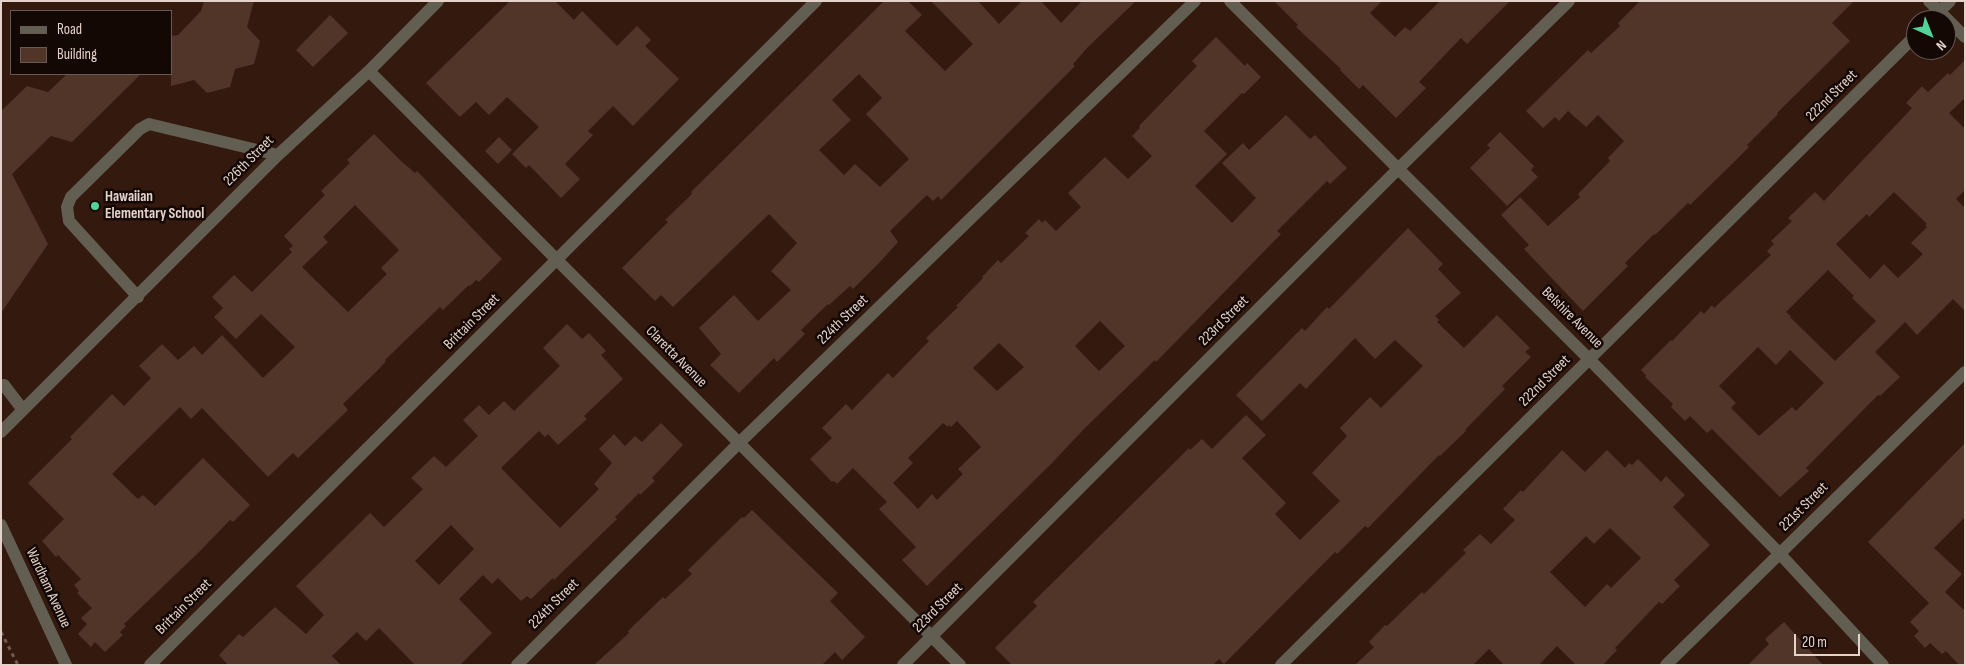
<!DOCTYPE html>
<style>
body{margin:0}
#map{position:relative;width:1966px;height:666px;overflow:hidden;background:#34190e;font-family:"Sofia Sans Condensed",sans-serif}
canvas{display:block}
.frame{position:absolute;inset:0;border:2px solid #e5d2ca;pointer-events:none}
.legend{position:absolute;left:10px;top:10px;width:162px;height:65px;box-sizing:border-box;background:#130804;border:1px solid #675953;margin:0;padding:6px 9px;list-style:none;font-size:15px;color:#e5d2ca}
.legend li{display:flex;align-items:center;gap:10px;height:25px}
.legend b{width:25px;border:1px solid #675953}
.north{position:absolute;left:1906px;top:10px;width:50px;height:50px;box-sizing:border-box;background:#130804;border:1px solid #675953;border-radius:50%;rotate:136deg;font-size:14px;font-weight:700;line-height:20px;text-align:center;color:#e5d2ca}
.north::after{content:'';display:block;margin:auto;width:18px;height:22px;background:#52d397;clip-path:polygon(50% 0,100% 100%,50% 72%,0 100%)}
.scale{position:absolute;left:1794px;top:634px;width:66px;height:22px;box-sizing:border-box;border:2px solid #e5d2ca;border-top:0;padding-left:6px;font-size:15px;line-height:18px;white-space:nowrap;color:#e5d2ca;-webkit-text-stroke:4px #130804;paint-order:stroke}
</style>
<div id="map">
<canvas width="1966" height="666"></canvas>
<div class="frame"></div>
<ul class="legend">
<li><b style="height:6px;background:#625e51"></b>Road</li>
<li><b style="height:14px;background:#523529"></b>Building</li>
</ul>
<div class="north">N</div>
<div class="scale">20 m</div>
</div>
<script>
const ctx = document.querySelector('canvas').getContext('2d');
ctx.lineJoin = 'round';
function paint(path, color) { ctx.fillStyle = color; ctx.fill(path, 'evenodd'); }
const poly = rows => new Path2D(rows.map(r => 'M' + r).join(''));
function strokePath(path, color, width, dash) { ctx.strokeStyle = color; ctx.lineWidth = width; ctx.lineCap = dash ? 'butt' : 'round'; ctx.setLineDash(dash || []); ctx.stroke(path); }
function write(font, color, halo, rows, align = 'center') {
  ctx.font = font + ' "Sofia Sans Condensed",sans-serif'; ctx.lineWidth = 5; ctx.setLineDash([]); ctx.textBaseline = 'middle'; ctx.strokeStyle = halo; ctx.fillStyle = color; for (const [text, x, y, turn = 0] of rows) {
    ctx.save(); ctx.translate(x, y); ctx.rotate((+turn || 0) * Math.PI / 180); ctx.textAlign = isNaN(turn) ? turn : align; if (halo) ctx.strokeText(text, 0, 0); ctx.fillText(text, 0, 0); ctx.restore();
  }
}
paint(poly([
 [204,1,254,1,247,27,260,41,254,64,235,69,230,87,207,93,194,80,171,86,171,36,178,35,201,11],
 [510,1,555,1,574,20,582,11,617,46,637,26,651,40,645,46,679,79,633,126,613,106,588,131,593,135,565,164,580,179,561,198,529,165,526,168,512,154,539,127,507,97,489,115,476,102,460,117,426,83],
 [884,1,908,1,922,15,905,31,945,71,973,44,931,1,978,1,999,24,1022,1,1041,1,1061,23,1082,1,1136,1,1088,47,1073,64,1075,66,941,200,938,196,933,201,927,195,890,231,898,242,880,262,853,289,850,286,829,305,828,304,801,330,805,334,777,362,774,358,739,393,710,365,721,354,699,328,734,295,758,321,791,290,771,271,797,243,769,214,673,307,661,295,655,301,622,268,668,222,665,220,692,194,691,192],
 [859,74,882,98,866,114,909,159,880,187,855,164,844,175,819,150,851,120,832,100],
 [1274,1,1382,1,1370,13,1395,37,1405,27,1410,31,1440,1,1510,1,1467,44,1461,38,1419,82,1426,88,1396,118,1363,85,1359,89,1340,70,1341,69,1296,27,1298,25],
 [1640,1,1854,1,1832,23,1850,41,1777,113,1778,114,1747,145,1749,147,1731,165,1692,203,1690,205,1688,203,1655,235,1654,234,1625,263,1628,266,1583,311,1524,249,1529,245,1501,215,1520,197,1548,226,1580,197,1578,194,1610,161,1608,158,1624,141,1598,115,1586,127,1568,111,1559,121,1555,117,1543,128,1526,111,1588,50,1591,53,1620,26,1618,23],
 [330,15,348,33,313,67,296,50],
 [1216,37,1245,66,1247,63,1261,77,1244,94,1242,93,1204,131,1227,154,1195,186,1232,223,1256,198,1222,163,1243,143,1249,150,1286,115,1310,139,1315,135,1347,168,1330,184,1327,181,1277,231,1281,234,1156,362,1155,360,1084,429,1052,463,927,586,902,560,916,547,879,509,887,502,853,468,837,484,834,481,832,482,810,459,832,438,822,428,846,404,852,410,888,373,893,378,929,341,926,338,958,307,956,306,983,278,982,277,998,260,1001,263,1029,236,1025,233,1039,219,1042,223,1045,220,1056,231,1081,207,1068,193,1105,157,1128,179,1152,156,1132,136,1140,128,1139,126,1197,66,1192,61],
 [1100,321,1125,346,1099,371,1075,346],
 [999,343,1024,367,997,391,973,368],
 [957,421,981,447,958,469,963,474,937,500,932,494,918,509,893,483,913,463,908,458,943,423,948,427,949,425,951,427],
 [1965,60,1965,98,1949,113,1965,129,1965,190,1956,199,1965,208,1965,311,1953,299,1917,335,1905,322,1875,352,1900,377,1880,396,1878,395,1806,468,1809,471,1780,497,1712,429,1707,433,1690,416,1685,421,1671,407,1673,404,1645,377,1646,375,1641,370,1671,340,1672,341,1701,311,1704,314,1712,305,1714,308,1771,255,1767,251,1774,244,1771,241,1792,221,1788,218,1815,192,1824,201,1912,108,1906,103,1922,86,1928,92,1948,73,1950,75],
 [1894,192,1927,224,1925,225,1927,227,1911,243,1923,254,1898,278,1884,264,1870,279,1836,244,1867,214,1869,217],
 [1828,270,1854,296,1852,298,1876,321,1835,361,1790,317,1791,316,1786,312],
 [1758,347,1776,365,1790,350,1824,383,1796,411,1792,407,1759,436,1731,408,1736,403,1719,386],
 [67,74,141,74,72,142,51,136,12,174,48,244,1,313,1,111,27,86,48,92],
 [1500,132,1534,166,1531,170,1538,177,1507,206,1470,168,1490,148,1487,145],
 [374,134,401,161,415,173,417,171,502,259,479,282,476,280,470,286,469,285,443,310,440,307,385,360,386,361,379,369,343,404,348,410,298,458,293,453,268,477,202,408,191,419,180,407,112,474,138,499,143,495,155,506,203,458,250,505,233,522,230,520,200,551,124,624,126,626,120,632,123,635,105,652,95,642,91,647,78,634,87,624,81,618,92,608,77,593,79,591,74,585,81,579,58,555,56,557,42,541,64,519,28,483,72,439,70,437,112,394,124,406,151,378,139,366,162,344,178,360,194,346,202,355,222,335,263,378,295,347,261,314,236,339,214,317,223,308,212,297,234,275,252,292,292,252,289,249,293,246,284,236,325,195,321,191,350,163,347,160],
 [355,205,399,250,381,268,387,274,348,312,302,267,328,242,323,237],
 [499,137,512,150,498,164,485,151],
 [1408,228,1443,264,1438,269,1461,293,1435,316,1439,320,1437,322,1464,348,1497,315,1530,348,1525,352,1531,357,1502,386,1505,389,1465,430,1466,431,1440,456,1439,455,1368,528,1365,526,1337,554,1335,552,1224,664,1219,659,1213,665,1012,665,995,648,1037,606,1033,602,1189,448,1190,450,1202,439,1212,449,1246,415,1266,435,1242,458,1286,503,1275,514,1300,540,1340,501,1312,473,1347,436,1340,428,1370,397,1381,408,1423,366,1395,340,1375,359,1355,338,1306,389,1300,383,1262,421,1236,395,1302,328,1305,331,1327,307,1329,309],
 [567,324,582,339,589,333,606,351,601,355,623,379,584,416,587,419,558,445,548,434,545,437,539,431,501,468,560,528,599,489,594,484,612,463,599,449,614,434,625,446,635,436,642,442,661,423,683,445,652,478,655,481,640,495,639,493,615,517,617,519,554,580,553,578,531,599,527,596,521,601,498,578,492,584,483,575,459,599,492,633,460,665,415,665,379,628,366,641,357,632,332,656,341,665,228,665,219,655,239,634,243,637,275,607,306,634,324,615,296,586,370,513,384,527,423,489,411,478,434,456,446,467,478,436,463,420,479,405,489,415,504,401,514,411,560,366,543,348],
 [451,525,474,549,439,585,415,561],
 [1965,443,1965,517,1934,548,1962,574,1945,592,1965,611,1965,665,1959,665,1946,651,1942,654,1930,643,1925,648,1914,636,1919,631,1910,622,1929,603,1868,542],
 [1562,450,1585,472,1607,450,1625,468,1629,463,1632,465,1638,459,1661,482,1666,476,1685,495,1673,507,1710,545,1674,580,1680,586,1662,604,1659,602,1615,648,1617,650,1603,665,1576,665,1557,646,1539,665,1504,665,1489,649,1473,665,1355,665,1374,647,1369,642,1385,625,1387,626,1422,592,1424,594,1466,553,1463,550,1480,534,1491,544,1515,520,1503,509,1521,490,1523,492],
 [1610,528,1641,558,1611,588,1607,584,1585,607,1550,572,1586,536,1594,544],
 [752,510,838,593,830,601,865,637,842,660,835,652,822,665,594,665,629,633,628,631,663,597,665,599,692,574,688,570,742,517,744,518],
 [1784,622,1823,665,1748,665,1769,644,1765,639]
]), '#523529');
strokePath(poly([
 [1,632,18,665]
]), '#725a50', 3, [4, 4]);
strokePath(poly([
 [1230,1,1589,359,1780,554,1883,665],
 [1929,1,1965,37],
 [1931,20,1950,1],
 [369,71,960,665],
 [138,297,69,221,67,207,71,197,140,129,149,124,278,155],
 [4,385,23,410],
 [1,432,278,155,369,71,438,1],
 [1,525,66,665],
 [150,665,816,1],
 [517,665,739,443,1195,1],
 [903,665,1399,168,1569,1],
 [1281,665,1916,35],
 [1666,665,1965,372]
]), '#625e51', 12);
for (const [x, y, r, color] of [
 [95,206,5,"#52d397"]
]) { const dot = new Path2D(); dot.arc(x, y, r, 0, 2 * Math.PI); ctx.fillStyle = color; ctx.fill(dot); strokePath(dot, '#130804', 2); }
write('15px', '#e5d2ca', '#130804', [
 ["222nd Street",1832,96,-45],
 ["226th Street",249,161,-45],
 ["Belshire Avenue",1572,318,45],
 ["224th Street",843,320,-44],
 ["223rd Street",1224,321,-45],
 ["Brittain Street",472,322,-45],
 ["Claretta Avenue",676,357,45],
 ["222nd Street",1545,381,-45],
 ["221st Street",1804,507,-45],
 ["Wardham Avenue",48,588,65],
 ["224th Street",554,604,-45],
 ["Brittain Street",184,607,-45],
 ["223rd Street",938,608,-45]
]);
write('bold 15px', '#e5d2ca', '#130804', [
 ["Hawaiian",105,197],
 ["Elementary School",105,214]
], 'left');
</script>
